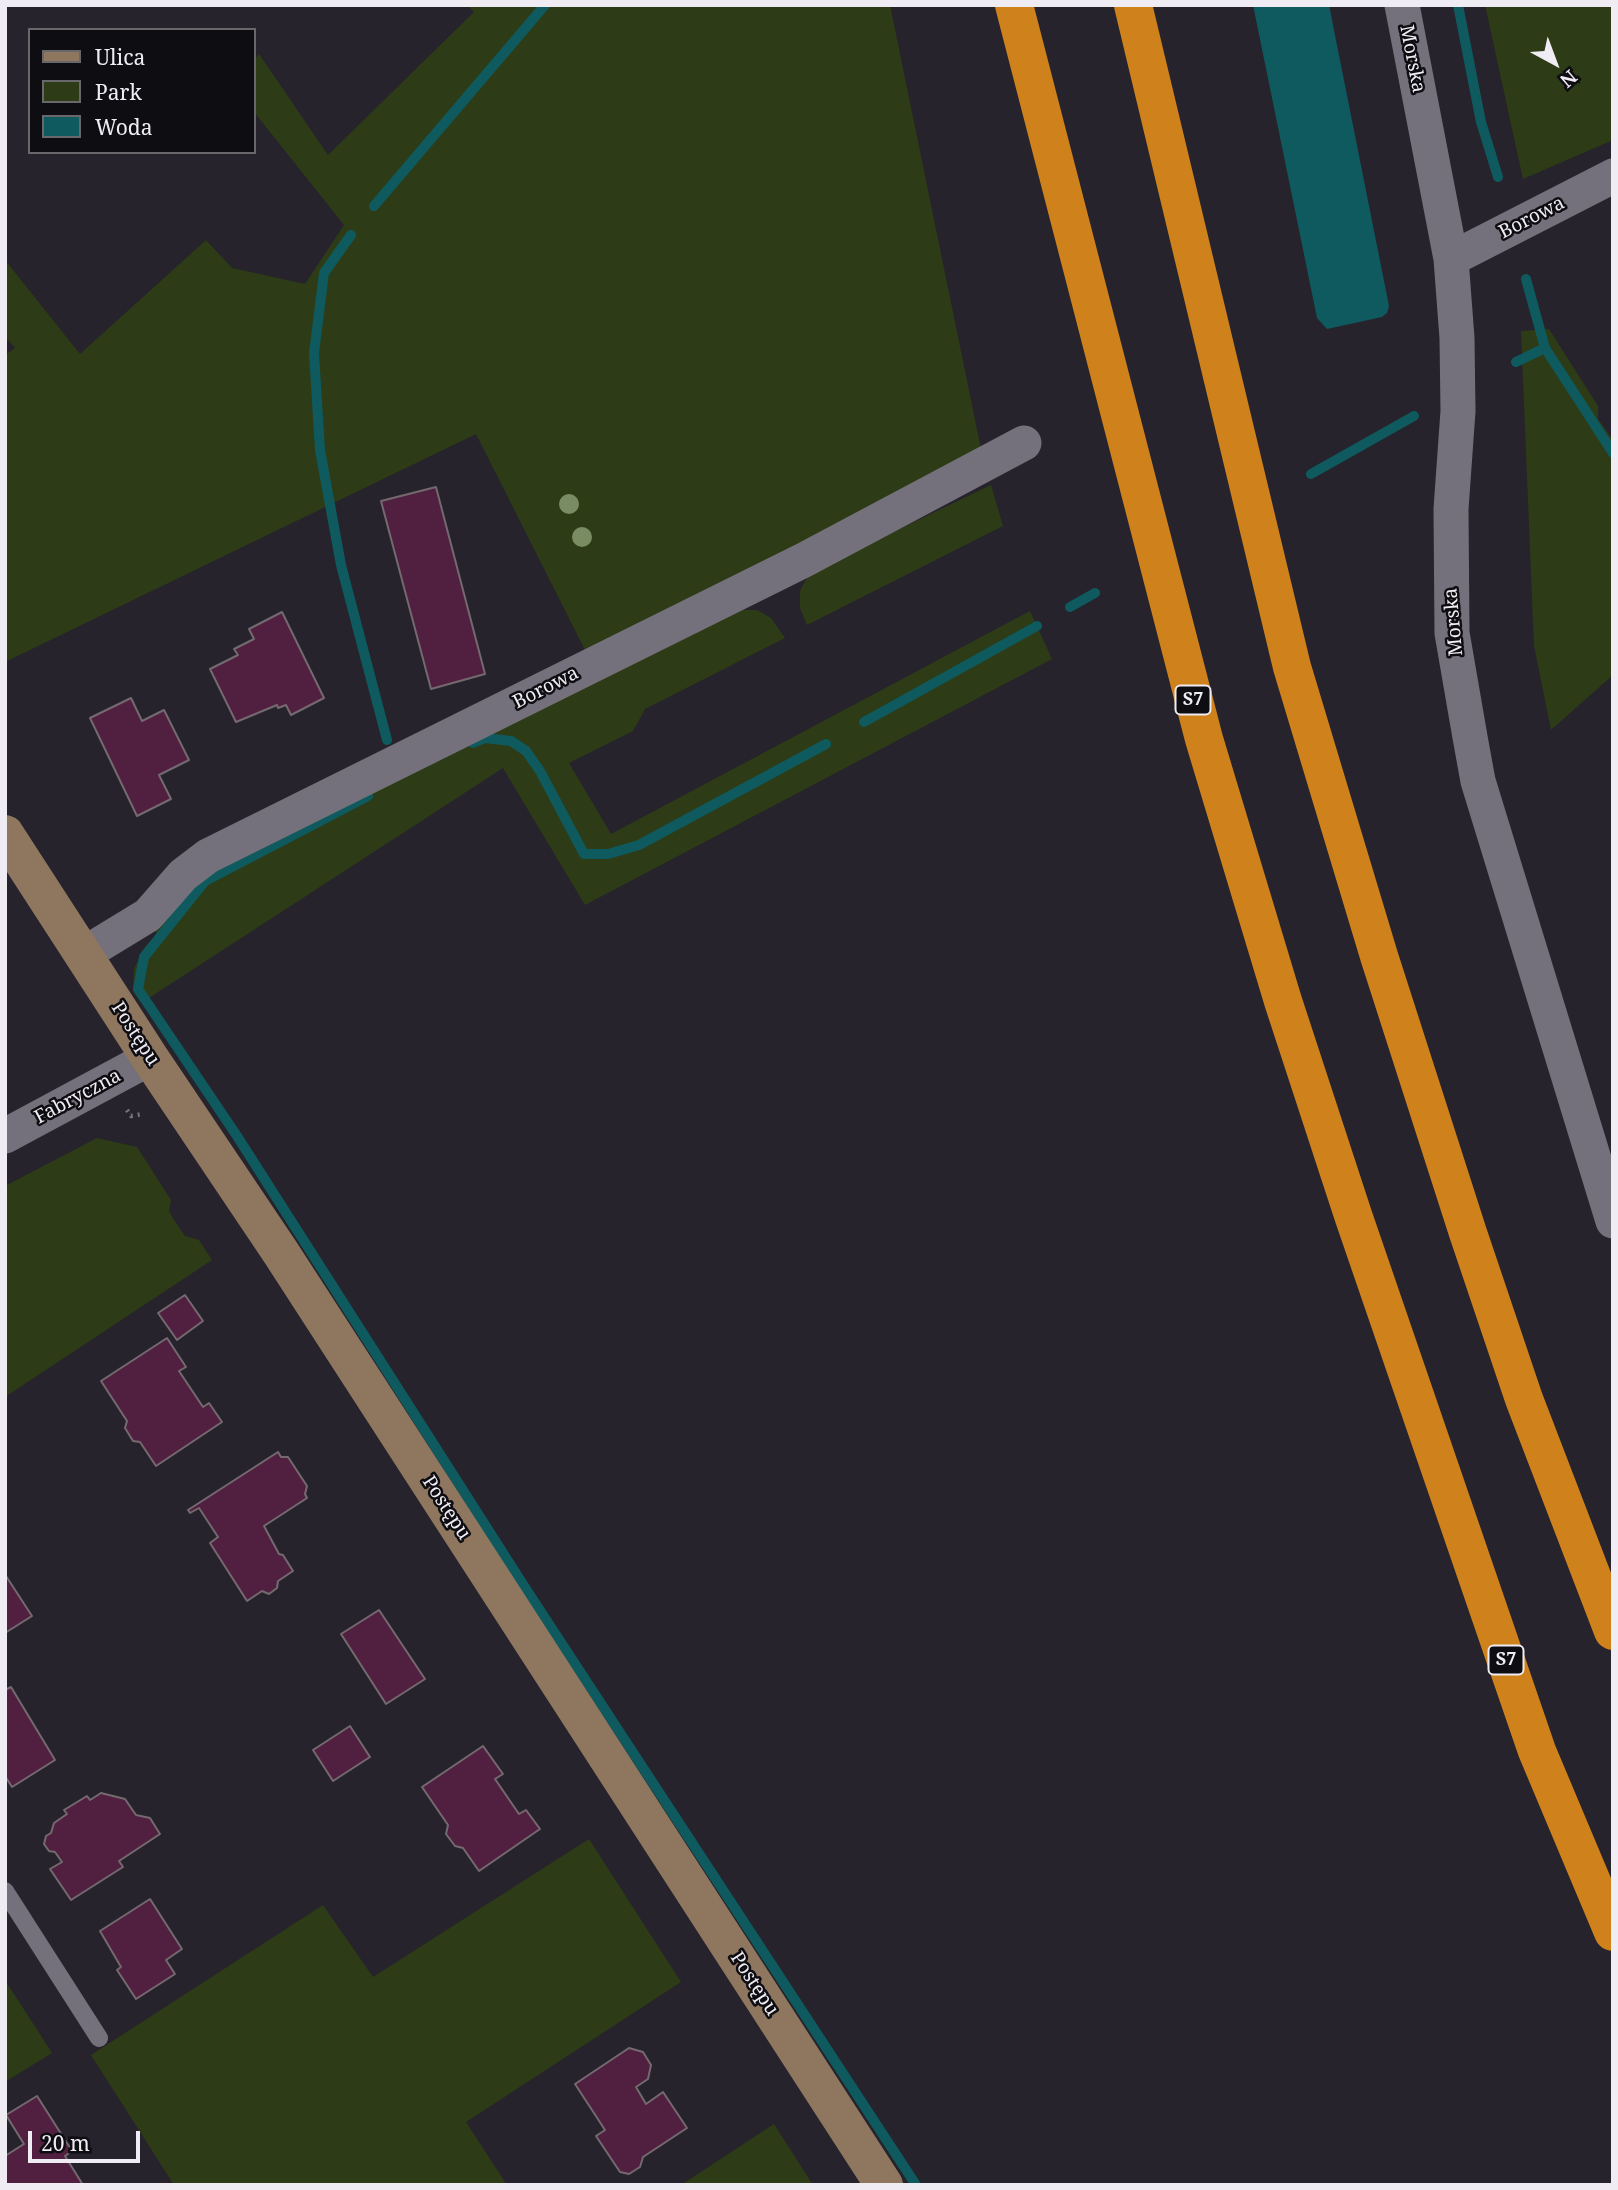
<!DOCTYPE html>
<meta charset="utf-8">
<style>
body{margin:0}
#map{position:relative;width:1618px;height:2190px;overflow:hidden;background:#26232c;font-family:"Noto Serif",serif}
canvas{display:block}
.frame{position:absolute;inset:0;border:7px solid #efedf3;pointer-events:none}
.legend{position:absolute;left:28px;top:28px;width:228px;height:126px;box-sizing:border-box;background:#0e0d11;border:2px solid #68676b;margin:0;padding:9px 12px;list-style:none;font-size:21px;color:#efedf3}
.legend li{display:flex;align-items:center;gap:14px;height:35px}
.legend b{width:35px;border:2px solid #68676b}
.north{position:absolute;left:1520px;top:28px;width:70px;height:70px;-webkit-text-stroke:5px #0e0d11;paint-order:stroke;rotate:139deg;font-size:19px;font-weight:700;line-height:28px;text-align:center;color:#efedf3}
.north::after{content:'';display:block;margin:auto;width:24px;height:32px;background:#efedf3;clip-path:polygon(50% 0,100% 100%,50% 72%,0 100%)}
.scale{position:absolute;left:28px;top:2131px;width:112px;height:32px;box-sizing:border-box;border:4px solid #efedf3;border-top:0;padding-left:9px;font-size:21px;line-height:24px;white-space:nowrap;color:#efedf3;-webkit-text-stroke:5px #0e0d11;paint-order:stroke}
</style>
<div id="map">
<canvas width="1618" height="2190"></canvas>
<div class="frame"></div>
<ul class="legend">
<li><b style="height:9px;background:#8f765f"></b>Ulica</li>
<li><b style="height:19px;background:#2d3c16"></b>Park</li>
<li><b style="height:19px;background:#0e5a5e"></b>Woda</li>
</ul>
<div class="north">N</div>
<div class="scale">20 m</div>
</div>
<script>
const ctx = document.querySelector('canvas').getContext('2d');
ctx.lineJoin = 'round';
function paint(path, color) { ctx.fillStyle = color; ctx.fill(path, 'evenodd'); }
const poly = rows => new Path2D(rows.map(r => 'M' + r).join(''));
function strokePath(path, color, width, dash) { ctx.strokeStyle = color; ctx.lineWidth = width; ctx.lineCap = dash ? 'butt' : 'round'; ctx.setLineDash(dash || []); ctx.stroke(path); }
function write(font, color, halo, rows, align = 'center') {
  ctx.font = font + ' "Noto Serif",serif'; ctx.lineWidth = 5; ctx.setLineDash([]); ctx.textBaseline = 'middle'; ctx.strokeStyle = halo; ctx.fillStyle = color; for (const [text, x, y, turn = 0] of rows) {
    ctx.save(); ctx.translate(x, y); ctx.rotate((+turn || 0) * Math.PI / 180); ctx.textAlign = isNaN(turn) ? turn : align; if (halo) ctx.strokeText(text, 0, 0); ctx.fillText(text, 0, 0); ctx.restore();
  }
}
paint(poly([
 [467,5,890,5,981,449,587,654,476,434,5,662,5,355,15,348,5,337,5,260,80,354,206,240,232,268,305,284,344,225,254,112,254,60,259,54,328,155,474,12],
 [1485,5,1613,5,1613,140,1523,179],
 [1549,329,1598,406,1598,419,1613,440,1613,675,1551,730,1534,646,1521,331],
 [991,485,1003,526,807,625,800,608,800,591,810,572],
 [734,610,757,610,771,618,785,638,645,709,633,731,569,763,611,834,1030,611,1052,659,585,905,503,768,152,996,141,1003,133,991,134,969,145,947,157,934,153,929,197,878],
 [97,1138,137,1147,171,1200,169,1211,176,1223,185,1236,199,1240,212,1260,5,1397,5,1186],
 [589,1839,681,1982,466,2122,507,2185,174,2185,91,2055,323,1905,373,1977],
 [5,1980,52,2053,5,2082],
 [774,2124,813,2185,681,2185]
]), '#2d3c16');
paint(poly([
 [1253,5,1329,5,1389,306,1387,313,1382,317,1327,329,1317,318]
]), '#0e5a5e');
strokePath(poly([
 [1458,5,1481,122,1498,177],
 [374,206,545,5],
 [351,235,324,273,314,353,320,450,341,565,387,740],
 [1526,279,1545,348],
 [1516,362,1545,348,1613,453],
 [1311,474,1414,416],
 [1070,607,1095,593],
 [864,722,1037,626],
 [473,743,485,738,511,741,526,751,540,771,584,854,608,854,639,845,826,744],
 [368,796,205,881,144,957,138,989,237,1136,524,1586,916,2185]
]), '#0e5a5e', 10);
const building = poly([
 [436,487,485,674,431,689,381,501,436,487],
 [282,612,324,698,291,715,286,705,278,708,277,705,236,722,210,669,238,655,234,649,254,639,249,629,282,612],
 [131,698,142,721,164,710,189,760,159,775,171,799,137,816,90,718,131,698],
 [185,1295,203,1321,177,1340,158,1313,185,1295],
 [167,1338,186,1367,179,1371,203,1407,209,1403,222,1422,156,1466,140,1442,133,1441,125,1428,127,1421,101,1381,167,1338],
 [278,1452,281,1457,288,1457,307,1486,305,1494,307,1498,264,1526,279,1554,283,1555,293,1571,278,1581,277,1588,269,1594,262,1591,247,1601,210,1543,218,1537,199,1508,190,1513,188,1510,278,1452],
 [6,1576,32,1616,5,1633,5,1576,6,1576],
 [379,1610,425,1679,386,1704,341,1634,379,1610],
 [11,1687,55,1760,12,1787,5,1776,5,1690,11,1687],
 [350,1726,370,1757,333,1781,313,1750,350,1726],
 [483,1746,503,1774,495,1779,519,1814,526,1810,540,1829,479,1871,463,1848,455,1846,446,1834,448,1825,422,1787,483,1746],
 [101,1793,125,1799,136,1815,150,1818,160,1834,119,1861,123,1867,71,1900,50,1869,62,1862,55,1852,49,1851,44,1844,46,1836,51,1833,54,1823,67,1814,64,1810,87,1796,90,1800,101,1793],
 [150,1899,182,1949,166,1960,175,1974,136,1999,117,1970,121,1967,100,1931,150,1899],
 [629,2048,643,2052,651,2065,648,2079,636,2087,646,2104,663,2092,687,2128,643,2157,640,2167,629,2174,620,2172,596,2136,605,2130,575,2084,629,2048],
 [37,2096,72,2151,65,2156,83,2185,7,2185,5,2182,5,2156,24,2144,6,2115,37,2096]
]);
paint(building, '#512040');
strokePath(building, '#74696f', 2);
strokePath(poly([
 [127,1110,131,1116,143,1114]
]), '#76737b', 4.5, [2, 5]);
strokePath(poly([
 [5,1891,99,2038]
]), '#74717c', 18);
strokePath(poly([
 [1402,5,1451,259,1457,338,1458,411,1451,509,1452,633,1470,737,1478,781,1613,1221],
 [1451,259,1613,176],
 [84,954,148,915,183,875,208,856,804,560,1024,443],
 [5,1136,150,1058]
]), '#74717c', 35);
strokePath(poly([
 [5,834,150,1058,281,1253,884,2185]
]), '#8f765f', 38);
strokePath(poly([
 [1014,5,1204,739,1283,1001,1353,1215,1537,1751,1613,1932],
 [1133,5,1292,667,1379,956,1468,1233,1524,1399,1613,1631]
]), '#cf821c', 38);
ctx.fillStyle = '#7a8d62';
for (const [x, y] of [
 [569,504],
 [582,537]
]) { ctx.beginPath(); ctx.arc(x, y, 10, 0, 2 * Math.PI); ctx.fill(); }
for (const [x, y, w] of [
 [1193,700,35],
 [1506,1660,35]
]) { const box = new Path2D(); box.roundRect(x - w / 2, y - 14.5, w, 29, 5); ctx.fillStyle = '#0e0d11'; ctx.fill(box); strokePath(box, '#efedf3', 2); }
write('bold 18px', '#efedf3', null, [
 ["S7",1193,700],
 ["S7",1506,1660]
]);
write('19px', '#efedf3', '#0e0d11', [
 ["Morska",1412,59,79],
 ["Borowa",1532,218,-27],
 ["Morska",1454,622,-95],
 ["Borowa",546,688,-27],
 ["Postępu",135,1034,57],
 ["Fabryczna",78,1097,-28],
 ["Postępu",446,1508,57],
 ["Postępu",754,1984,57]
]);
</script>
